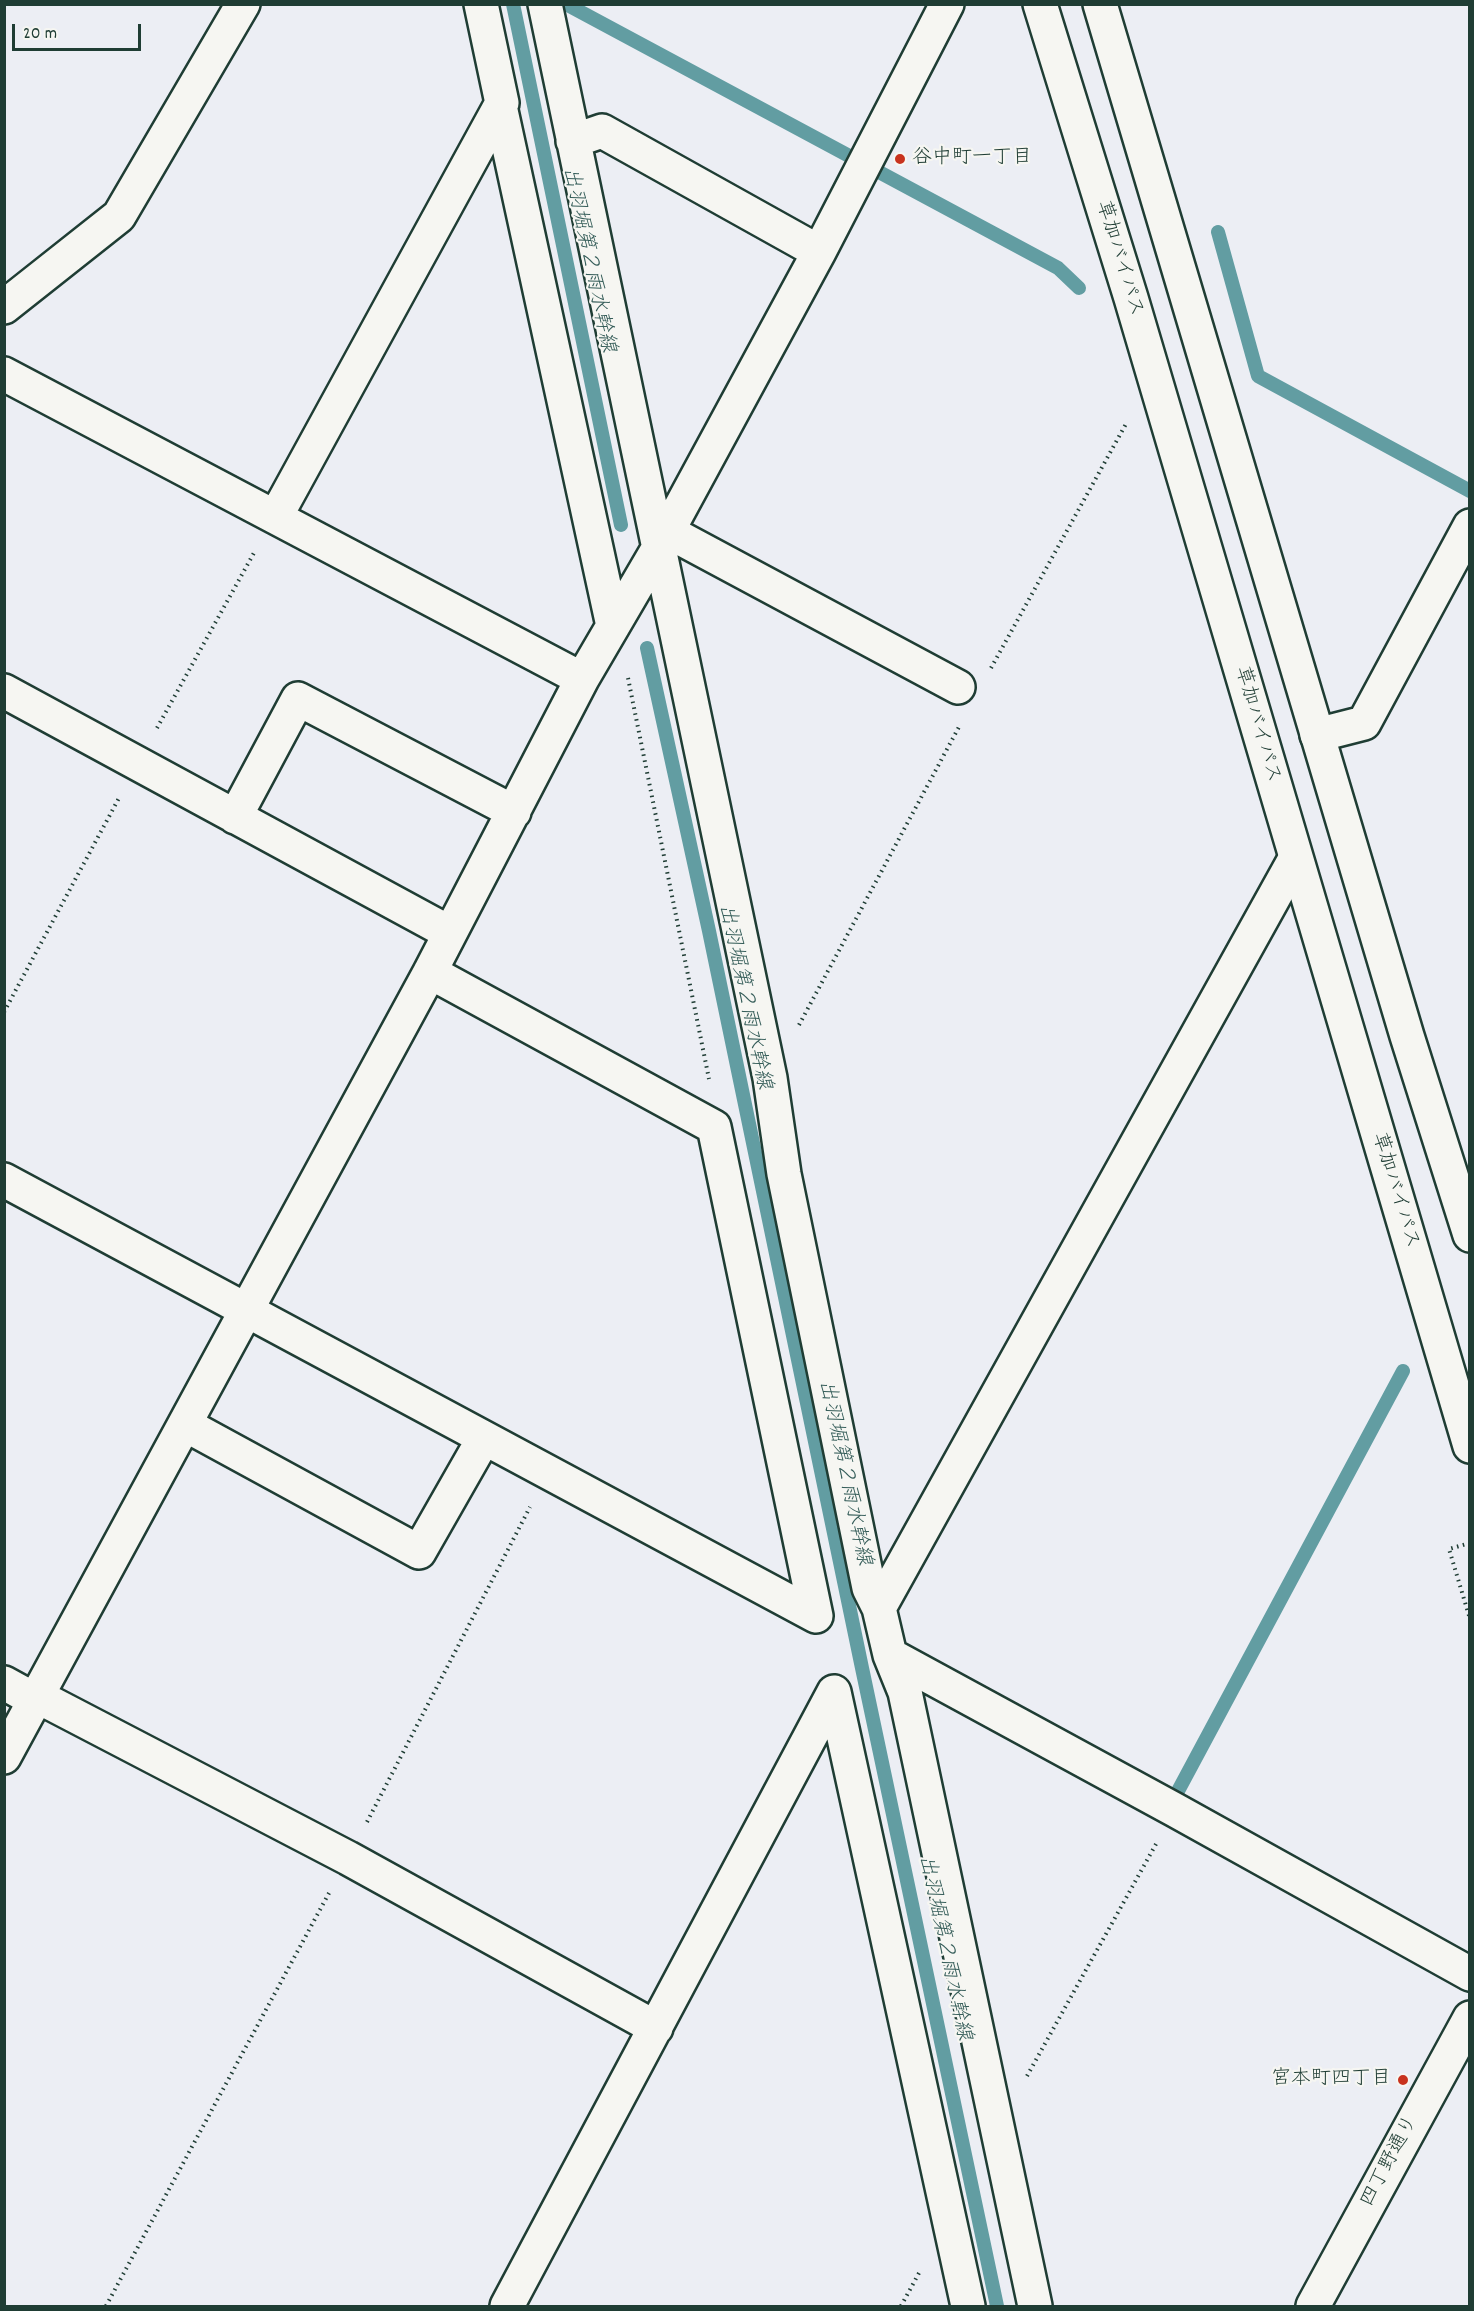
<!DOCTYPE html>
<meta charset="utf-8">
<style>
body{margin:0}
#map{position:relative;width:1474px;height:2311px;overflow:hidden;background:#eceef4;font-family:Dekko,sans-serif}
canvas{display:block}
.frame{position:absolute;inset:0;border:6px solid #1f3d34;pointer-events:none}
.scale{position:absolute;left:12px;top:24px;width:129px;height:27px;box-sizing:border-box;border:3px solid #1f3d34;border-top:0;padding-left:8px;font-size:18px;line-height:21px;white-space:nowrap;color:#1f3d34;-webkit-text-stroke:4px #f6f6f2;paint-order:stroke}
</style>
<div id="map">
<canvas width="1474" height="2311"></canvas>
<div class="frame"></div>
<div class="scale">20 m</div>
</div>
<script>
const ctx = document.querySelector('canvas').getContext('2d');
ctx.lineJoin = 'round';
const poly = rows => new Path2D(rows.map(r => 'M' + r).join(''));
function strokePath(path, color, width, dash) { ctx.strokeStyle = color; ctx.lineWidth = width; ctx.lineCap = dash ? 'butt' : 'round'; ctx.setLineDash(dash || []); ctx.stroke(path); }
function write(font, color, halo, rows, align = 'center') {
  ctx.font = font + ' Dekko,"Klee One",sans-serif'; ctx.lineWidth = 4.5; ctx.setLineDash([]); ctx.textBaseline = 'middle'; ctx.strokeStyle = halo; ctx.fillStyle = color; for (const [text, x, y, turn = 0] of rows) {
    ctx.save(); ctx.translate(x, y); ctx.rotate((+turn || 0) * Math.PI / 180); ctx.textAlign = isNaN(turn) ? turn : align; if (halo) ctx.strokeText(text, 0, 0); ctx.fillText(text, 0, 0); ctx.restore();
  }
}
strokePath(poly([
 [513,4,621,525],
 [566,4,1058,268,1079,288],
 [1218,232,1258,376,1470,491],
 [647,648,709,931,862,1668,997,2306],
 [1178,1791,1403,1371]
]), '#629da2', 14);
const minor = poly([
 [545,4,770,1078,784,1174,869,1588,879,1608],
 [500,106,613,626],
 [573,141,602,131,819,252],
 [4,307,119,216,243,4],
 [4,374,582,679],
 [276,516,502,103,481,4],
 [667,531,958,687],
 [4,691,450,933],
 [1317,735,1364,723,1470,526],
 [235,817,298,699,514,812],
 [4,1180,816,1616,714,1127,430,972],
 [186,1425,419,1552,484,1438],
 [890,1655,1175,1810,1470,1974],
 [4,1683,35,1700],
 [834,1692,968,2306],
 [37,1696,348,1858,656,2028],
 [4,1757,430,972,582,679,658,549,819,252,947,4],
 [507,2306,834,1692],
 [1035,2306,905,1692,890,1655,879,1608,1295,859],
 [1313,2306,1470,2018]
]);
const highway = poly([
 [1040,4,1131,298,1470,1446],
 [1100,4,1407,1036,1470,1235]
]);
strokePath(minor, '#1f3d34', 38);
strokePath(highway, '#1f3d34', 38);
strokePath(poly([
 [991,668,1127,422],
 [628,678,709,1079],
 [157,728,255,551],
 [4,1012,119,798],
 [799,1025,960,725],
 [1470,1543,1449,1549,1470,1619],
 [367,1822,530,1507],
 [1027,2076,1156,1844],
 [106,2306,329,1893],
 [901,2306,919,2273]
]), '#1f3d34', 4, [1.5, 4.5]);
strokePath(minor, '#f6f6f2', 33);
strokePath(highway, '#f6f6f2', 33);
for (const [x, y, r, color] of [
 [900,159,6,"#c8321e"],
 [1403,2080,6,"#c8321e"]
]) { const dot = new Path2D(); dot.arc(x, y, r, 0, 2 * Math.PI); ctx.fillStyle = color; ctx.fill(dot); strokePath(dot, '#f6f6f2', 2); }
write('20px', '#1f3d34', '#f6f6f2', [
 ["谷中町一丁目",912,159],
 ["宮本町四丁目",1391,2080,"right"]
], 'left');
write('20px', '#1f3d34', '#f6f6f2', [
 ["草加バイパス",1118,259,73],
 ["草加バイパス",1256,725,74],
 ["草加バイパス",1394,1191,73],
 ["四丁野通り",1391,2162,-62]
]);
write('italic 21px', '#355d59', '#f6f6f2', [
 ["出羽堀第２雨水幹線",587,260,78],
 ["出羽堀第２雨水幹線",743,997,78],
 ["出羽堀第２雨水幹線",843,1473,78],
 ["出羽堀第２雨水幹線",943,1948,78]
]);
</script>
